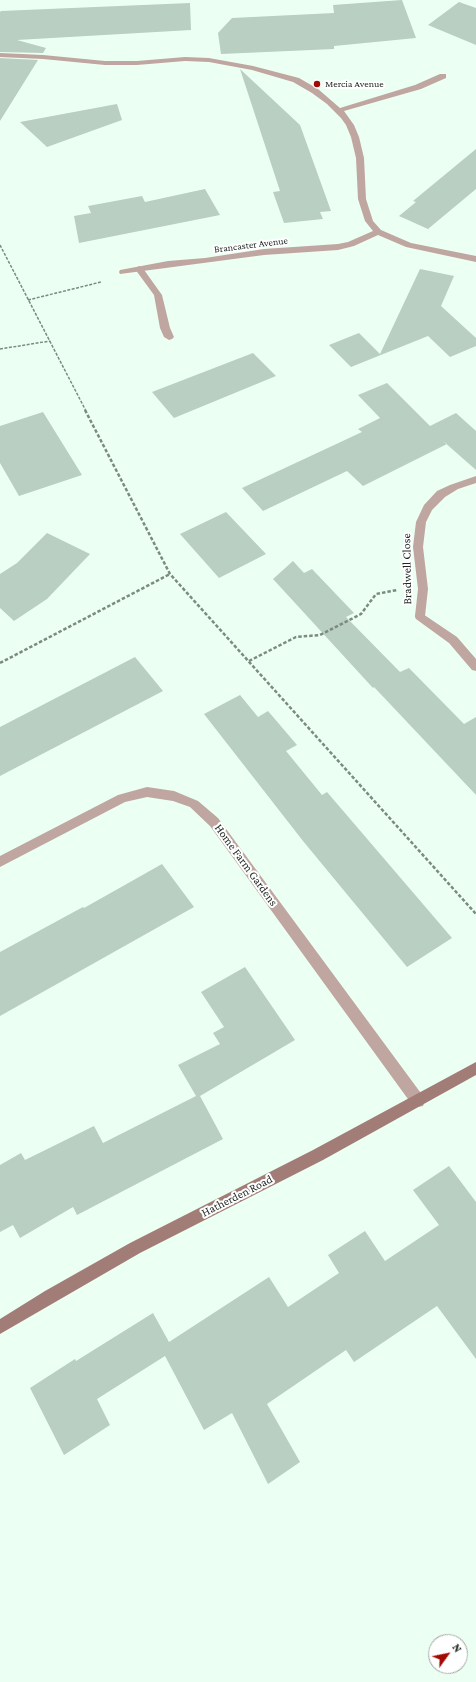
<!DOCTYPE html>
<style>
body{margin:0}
#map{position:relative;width:476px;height:1682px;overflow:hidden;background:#ecfff3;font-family:"Crimson Pro",serif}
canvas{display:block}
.north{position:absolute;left:428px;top:1634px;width:40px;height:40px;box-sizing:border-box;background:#fff;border:1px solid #a5a9a7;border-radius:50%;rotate:57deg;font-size:11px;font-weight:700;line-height:16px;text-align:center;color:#1e2722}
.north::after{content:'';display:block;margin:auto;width:14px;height:18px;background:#a20a04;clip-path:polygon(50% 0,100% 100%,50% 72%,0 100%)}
</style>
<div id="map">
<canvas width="476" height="1682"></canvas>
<div class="north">N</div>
</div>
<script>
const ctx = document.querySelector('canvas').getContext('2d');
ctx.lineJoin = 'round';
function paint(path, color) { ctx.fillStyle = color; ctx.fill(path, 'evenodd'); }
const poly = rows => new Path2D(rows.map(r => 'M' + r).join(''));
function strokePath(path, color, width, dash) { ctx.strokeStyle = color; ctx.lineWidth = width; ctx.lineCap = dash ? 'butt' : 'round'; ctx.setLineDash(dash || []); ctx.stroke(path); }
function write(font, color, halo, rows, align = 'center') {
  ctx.font = font + ' "Crimson Pro",serif'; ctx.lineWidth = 4; ctx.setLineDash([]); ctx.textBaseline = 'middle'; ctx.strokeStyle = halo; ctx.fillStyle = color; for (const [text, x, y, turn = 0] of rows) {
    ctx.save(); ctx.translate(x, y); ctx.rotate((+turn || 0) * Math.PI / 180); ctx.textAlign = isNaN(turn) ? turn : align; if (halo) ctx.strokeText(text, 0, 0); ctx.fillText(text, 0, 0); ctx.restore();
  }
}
paint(poly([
 [402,0,416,38,334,46,334,49,221,54,218,33,232,18,334,13,333,5],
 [459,2,476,8,476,45,428,25],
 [190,3,191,30,17,40,46,48,43,53,0,52,0,12,1,11],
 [0,58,38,60,0,121],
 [240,69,300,125,331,211,320,212,323,219,284,223,273,192,280,191],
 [117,104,122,120,47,147,20,122],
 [476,149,476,189,428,229,399,216,416,202,413,201],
 [205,189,220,215,79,243,74,216,91,213,88,206,142,196,145,202],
 [420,269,454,276,441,306,476,338,476,346,450,357,428,336,351,367,329,345,359,333,380,354],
 [253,353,276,376,174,418,152,392],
 [387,383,430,426,456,413,476,431,476,470,443,441,447,444,363,486,347,471,263,511,242,488,362,432,358,429,380,418,358,395],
 [43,412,82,475,19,496,0,463,0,426],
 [226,512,266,554,219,578,180,534],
 [47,533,90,554,47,599,14,621,0,608,0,574,17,563],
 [293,561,304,573,312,569,354,613,346,617,400,672,409,668,464,724,476,717,476,795,374,687,373,688,273,579],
 [135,657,163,691,0,776,0,727],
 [240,695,258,717,268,711,297,745,286,751,322,795,327,792,452,938,407,967,303,841,204,714],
 [162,864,194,907,0,1016,0,952,83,907,84,908],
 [245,967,295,1040,200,1096,223,1139,77,1215,73,1207,20,1238,13,1225,0,1232,0,1165,21,1153,25,1160,94,1126,103,1143,196,1096,178,1065,220,1044,213,1033,224,1027,201,992],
 [449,1166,476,1202,476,1359,437,1306,354,1362,346,1350,267,1404,300,1462,268,1484,232,1413,204,1430,165,1356,97,1399,110,1425,64,1455,30,1388,75,1359,76,1361,153,1313,169,1342,269,1277,288,1307,339,1273,328,1255,365,1231,385,1261,439,1225,413,1190]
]), '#b8cfc1');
strokePath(poly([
 [0,245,86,411],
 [28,300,101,282],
 [0,349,50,341]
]), '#7c8a82', 1.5, [3, 1.5]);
strokePath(poly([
 [85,410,170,574,476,914],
 [249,661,296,637,320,635,361,614,376,594,397,590],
 [0,663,170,574]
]), '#7c8a82', 2.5, [3.5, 2]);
paint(poly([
 [139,266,142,267,162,295,170,328,174,337,172,339,169,340,164,337,160,328,154,295,135,269,139,266],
 [420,612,457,637,476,659,476,671,472,670,449,643,416,619,415,616,416,613,420,612]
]), '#bfa6a1');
paint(poly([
 [0,53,43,55,105,61,137,61,185,57,209,58,253,66,299,78,318,89,340,108,415,85,440,74,446,74,446,78,421,89,344,111,354,125,359,137,364,158,366,199,373,221,381,230,411,243,476,256,476,262,406,247,378,235,354,246,338,250,264,255,120,274,119,272,120,270,168,261,205,258,264,249,338,244,348,242,373,231,365,221,358,199,356,158,351,137,346,125,341,118,327,104,312,93,293,82,252,70,209,62,185,61,137,65,105,65,43,59,0,57,0,53],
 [476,476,476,483,458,489,445,497,432,510,426,522,423,547,428,589,425,616,424,619,416,619,415,616,418,589,413,547,416,522,424,505,437,491,450,485,476,476],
 [147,787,174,791,198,801,218,818,423,1096,425,1101,423,1106,418,1107,413,1106,210,826,190,807,173,801,147,797,125,802,0,867,0,856,118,795,147,787]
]), '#bfa6a1');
paint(poly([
 [476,1062,476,1075,323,1160,140,1253,0,1334,0,1319,45,1291,130,1243,313,1150,476,1062]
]), '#a27d77');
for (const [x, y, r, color] of [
 [317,84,4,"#a20a04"]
]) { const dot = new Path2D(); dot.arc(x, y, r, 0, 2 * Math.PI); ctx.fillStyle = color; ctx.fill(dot); strokePath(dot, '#fff', 1.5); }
write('10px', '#1e2722', '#fff', [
 ["Mercia Avenue",325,84]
], 'left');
write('10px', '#1e2722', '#fff', [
 ["Brancaster Avenue",251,245,-7]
]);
write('12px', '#1e2722', '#fff', [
 ["Bradwell Close",407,569,-91],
 ["Home Farm Gardens",246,865,54],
 ["Hatherden Road",237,1196,-27]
]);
</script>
